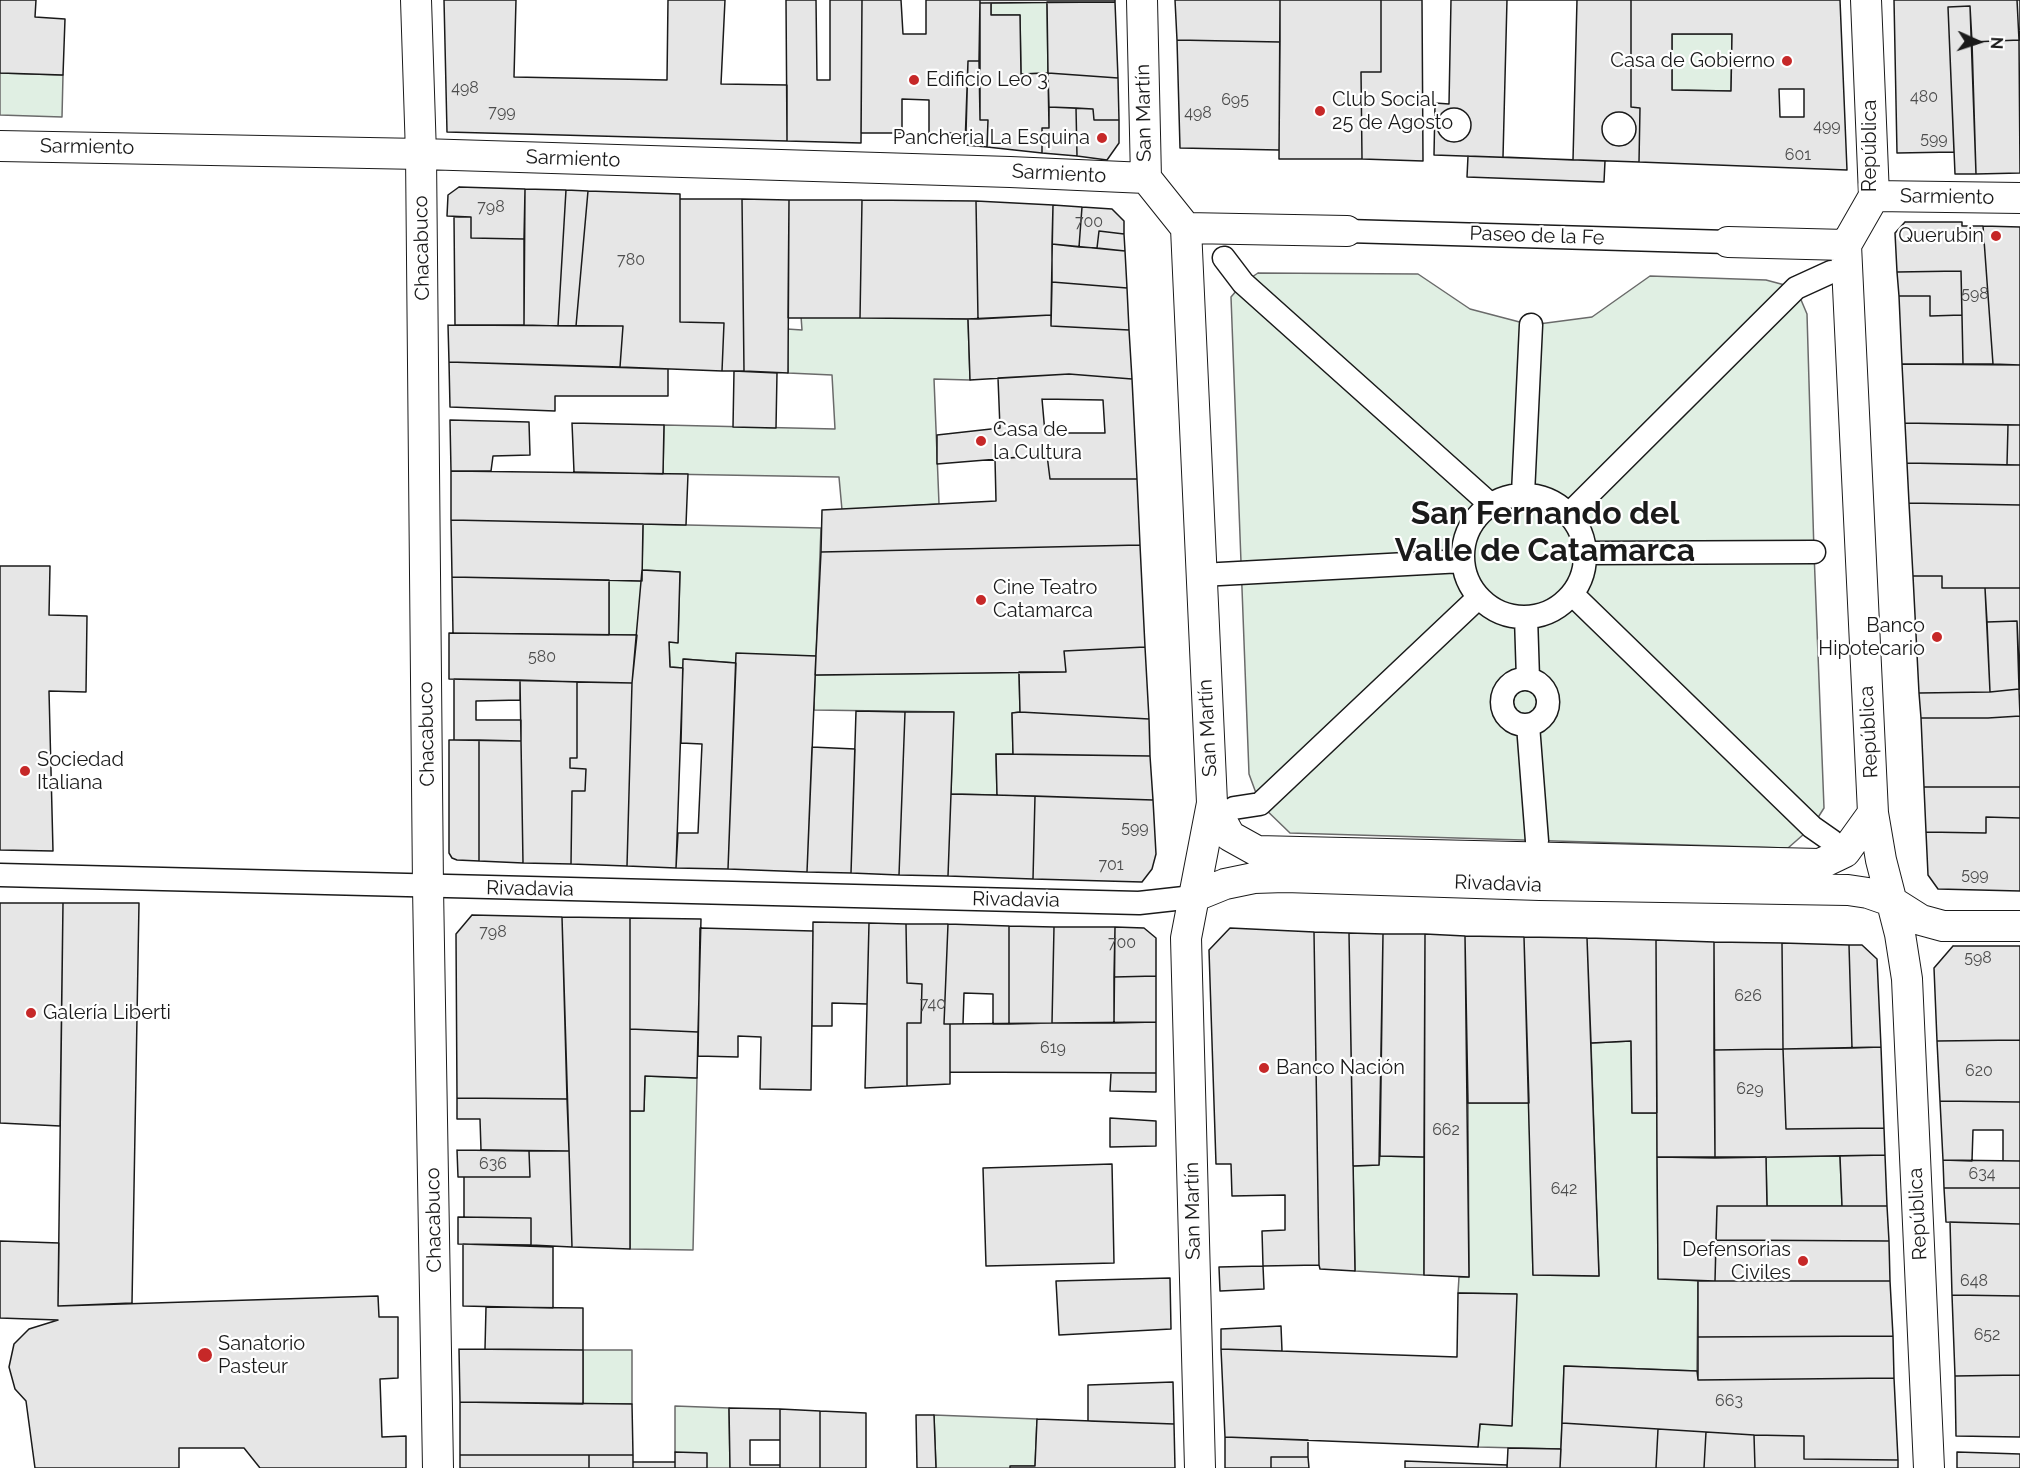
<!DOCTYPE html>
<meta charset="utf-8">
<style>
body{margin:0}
#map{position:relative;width:2020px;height:1468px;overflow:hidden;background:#fff;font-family:Raleway,sans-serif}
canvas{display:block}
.north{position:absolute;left:1948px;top:12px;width:60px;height:60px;-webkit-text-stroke:4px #fff;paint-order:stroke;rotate:93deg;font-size:16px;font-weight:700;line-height:24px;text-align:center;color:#1a1a1a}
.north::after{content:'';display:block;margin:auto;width:21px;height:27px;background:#1a1a1a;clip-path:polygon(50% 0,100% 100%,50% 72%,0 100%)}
</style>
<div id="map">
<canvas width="2020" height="1468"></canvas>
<div class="north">N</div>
</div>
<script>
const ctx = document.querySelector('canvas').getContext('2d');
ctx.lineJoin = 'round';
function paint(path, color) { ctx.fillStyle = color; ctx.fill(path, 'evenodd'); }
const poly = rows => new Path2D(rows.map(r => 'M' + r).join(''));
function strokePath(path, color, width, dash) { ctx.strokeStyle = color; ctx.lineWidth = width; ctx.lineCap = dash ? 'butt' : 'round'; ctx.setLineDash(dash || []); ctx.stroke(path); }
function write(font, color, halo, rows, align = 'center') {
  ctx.font = font + ' Raleway,sans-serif'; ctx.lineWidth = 4.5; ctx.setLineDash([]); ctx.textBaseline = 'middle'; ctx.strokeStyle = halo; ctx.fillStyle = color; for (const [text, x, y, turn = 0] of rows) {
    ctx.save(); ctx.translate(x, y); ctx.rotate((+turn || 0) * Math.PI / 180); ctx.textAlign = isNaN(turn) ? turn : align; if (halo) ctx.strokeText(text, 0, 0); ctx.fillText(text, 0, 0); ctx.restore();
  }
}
const green = poly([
 [1047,2,1048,73,1021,74,1020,15,991,15,991,3,1047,2],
 [1672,34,1732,34,1731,91,1672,90,1672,34],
 [0,73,63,75,62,117,0,115,0,73],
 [1258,273,1418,274,1470,309,1531,325,1592,317,1650,276,1766,280,1796,288,1807,314,1814,552,1824,808,1812,827,1788,848,1290,833,1260,804,1249,774,1231,297,1243,283,1258,273],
 [801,316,968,319,970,380,934,379,939,504,842,510,839,477,663,474,664,425,835,429,832,375,788,373,787,329,802,330,801,316],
 [643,524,821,528,816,656,736,663,684,659,683,668,670,667,669,642,678,642,680,572,642,570,643,524],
 [609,580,642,581,637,635,609,635,609,580],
 [1019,672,1020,712,1012,713,1013,754,996,754,997,795,951,794,953,712,814,710,815,675,1019,672],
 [1631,1041,1632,1113,1657,1113,1658,1278,1698,1281,1697,1371,1564,1366,1561,1449,1478,1447,1480,1424,1512,1425,1516,1294,1458,1293,1459,1277,1469,1277,1468,1103,1529,1103,1533,1275,1599,1276,1591,1043,1631,1041],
 [645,1076,697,1078,693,1250,630,1249,630,1111,644,1111,645,1076],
 [1380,1156,1424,1157,1424,1275,1355,1271,1353,1166,1379,1165,1380,1156],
 [1840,1156,1842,1206,1767,1206,1766,1157,1840,1156],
 [583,1350,632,1350,632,1404,583,1404,583,1350],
 [675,1406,729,1408,730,1468,707,1468,675,1452,675,1406],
 [934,1415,1037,1419,1035,1466,1011,1466,1010,1468,936,1468,934,1415]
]);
paint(green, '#e0efe3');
strokePath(green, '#6a6a6a', 1.5);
const building = poly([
 [0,0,36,0,35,17,65,19,63,75,0,73,0,0],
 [444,0,516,0,514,77,667,80,668,0,725,0,721,84,787,85,787,141,447,132,444,0],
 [786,0,816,0,817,80,830,80,830,0,862,0,861,143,787,141,786,0],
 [862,0,901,0,903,34,926,34,926,0,980,0,979,61,968,61,966,133,929,133,929,100,902,99,902,133,861,133,862,0],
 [980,0,1115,0,1115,2,980,3,980,0],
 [1175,0,1280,0,1280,42,1177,40,1175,0],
 [1280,0,1381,0,1381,72,1361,72,1362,159,1279,159,1280,0],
 [1381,0,1422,0,1423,161,1362,159,1361,72,1381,72,1381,0],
 [1451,0,1631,0,1631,107,1640,108,1639,162,1434,155,1435,103,1449,104,1451,0],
 [1507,0,1577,0,1573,160,1503,157,1507,0],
 [1631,0,1840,0,1847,170,1639,162,1640,108,1631,107,1631,0],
 [1672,34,1732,34,1731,91,1672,90,1672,34],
 [1779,89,1804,89,1804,117,1780,117,1779,89],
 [1894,0,2017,0,2019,40,1972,42,1970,6,1948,7,1954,152,1897,153,1894,0],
 [2017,0,2020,0,2020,40,2019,40,2017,0],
 [1047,2,1115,2,1118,78,1048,73,1047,2],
 [980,3,991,3,991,15,1020,15,1021,74,1048,73,1049,128,1042,128,1042,153,987,147,988,120,980,120,980,3],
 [1970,6,1976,174,1955,174,1948,7,1970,6],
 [1177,40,1280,42,1279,150,1180,148,1177,40],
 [2019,40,2020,173,1976,174,1972,42,2019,40],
 [968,61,979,61,980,120,988,120,987,147,965,145,968,61],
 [1048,73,1118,78,1119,120,1094,120,1093,109,1049,107,1048,73],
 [1049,107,1076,108,1077,156,1042,153,1042,128,1049,128,1049,107],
 [1076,108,1093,109,1094,120,1119,120,1119,143,1107,160,1077,156,1076,108],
 '1437 125a17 17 0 1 1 34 0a17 17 0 1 1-34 0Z',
 '1602 129a17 17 0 1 1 34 0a17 17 0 1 1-34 0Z',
 [1468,156,1605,161,1604,182,1467,177,1468,156],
 [459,187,525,189,524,239,471,238,471,217,447,216,448,195,459,187],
 [525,189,566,190,558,326,524,325,525,189],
 [566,190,588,191,576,326,558,326,566,190],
 [588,191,680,194,680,322,724,323,722,371,620,367,623,326,576,326,588,191],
 [680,199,742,199,744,371,722,371,724,323,680,322,680,199],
 [742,199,789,200,788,373,744,371,742,199],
 [789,200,862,200,860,318,788,318,789,200],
 [862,200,976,201,978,319,860,318,862,200],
 [976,201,1053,205,1051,315,978,319,976,201],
 [1053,205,1082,207,1079,247,1052,244,1053,205],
 [1082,207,1112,209,1124,221,1124,234,1099,231,1097,248,1079,247,1082,207],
 [454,217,471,217,471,238,524,239,524,325,455,325,454,217],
 [1905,222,1962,222,1962,226,1983,226,1993,364,1963,364,1961,271,1897,272,1895,233,1905,222],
 [1983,226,2020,227,2020,365,1993,364,1983,226],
 [1099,231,1124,234,1125,251,1097,248,1099,231],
 [1052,244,1125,251,1127,288,1052,282,1052,244],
 [1961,271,1962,315,1930,316,1930,296,1899,296,1897,272,1961,271],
 [1052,282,1127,288,1129,330,1051,326,1052,282],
 [1899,296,1930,296,1930,316,1962,315,1963,364,1902,364,1899,296],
 [1051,315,1051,326,1129,330,1132,379,1069,374,970,380,968,319,1051,315],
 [448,325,623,326,620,367,449,362,448,325],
 [449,362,668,369,668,396,555,396,555,411,450,407,449,362],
 [1902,364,2020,365,2020,425,1905,423,1902,364],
 [734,371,777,373,776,428,733,427,734,371],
 [1069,374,1132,379,1137,479,1050,479,1047,455,937,464,937,435,1000,428,998,378,1069,374],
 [1042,399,1103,400,1105,433,1045,433,1042,399],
 [450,420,529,422,530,455,493,456,491,471,451,471,450,420],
 [572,423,664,425,663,474,574,472,572,423],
 [1905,423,2008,425,2007,465,1907,463,1905,423],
 [2008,425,2020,425,2020,465,2007,465,2008,425],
 [1047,455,1050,479,1137,479,1140,545,821,552,822,510,996,501,995,459,1047,455],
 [1907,463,2020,465,2020,505,1909,503,1907,463],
 [451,471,688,474,686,525,451,520,451,471],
 [1909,503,2020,505,2020,588,1942,588,1942,576,1913,576,1909,503],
 [451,520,643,524,642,581,452,577,451,520],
 [1140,545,1145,647,1064,651,1066,672,815,675,821,552,1140,545],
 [0,566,50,566,49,615,87,616,86,692,49,691,53,851,0,850,0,566],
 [642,570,680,572,678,643,669,642,670,667,683,668,676,868,627,866,632,683,642,570],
 [1913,576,1942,576,1942,588,1985,588,1990,692,1919,693,1913,576],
 [452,577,609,580,609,635,453,633,452,577],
 [1985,588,2020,588,2020,689,2017,621,1987,622,1985,588],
 [2017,621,2019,689,1990,692,1987,622,2017,621],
 [449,633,637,635,632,683,449,679,449,633],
 [1145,647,1149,719,1020,712,1019,672,1066,672,1064,651,1145,647],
 [736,653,816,656,807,872,728,869,736,653],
 [683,659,736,663,728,869,676,868,678,833,698,833,702,744,681,743,683,659],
 [454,679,520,680,520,700,476,701,476,720,521,720,521,741,454,740,454,679],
 [520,680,577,682,577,758,570,758,570,768,586,769,585,791,572,791,571,864,523,863,520,680],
 [577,682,632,683,627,866,571,864,572,791,585,791,586,769,570,768,570,758,577,758,577,682],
 [2019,689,2020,716,1988,718,1921,718,1919,693,1990,692,2019,689],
 [856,711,905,712,899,875,851,873,856,711],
 [905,712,954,712,948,876,899,875,905,712],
 [1020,712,1149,719,1150,756,1013,754,1012,713,1020,712],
 [2020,716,2020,787,1924,787,1921,718,1988,718,2020,716],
 [449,740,479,740,479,861,457,860,452,858,449,853,449,740],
 [479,740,521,741,523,863,479,861,479,740],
 [812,747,855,749,851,873,807,872,812,747],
 [996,754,1150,756,1153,800,997,795,996,754],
 [1924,787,2020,787,2020,818,1986,817,1986,833,1926,832,1924,787],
 [951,794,1035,796,1033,879,948,876,951,794],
 [1035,796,1153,800,1156,854,1152,869,1142,882,1033,879,1035,796],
 [1986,817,2020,818,2020,891,1938,889,1928,875,1926,832,1986,833,1986,817],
 [0,903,63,903,60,1126,0,1123,0,903],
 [63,903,139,903,132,1303,58,1306,63,903],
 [472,915,562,917,567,1099,457,1098,456,934,472,915],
 [562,917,630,918,630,1249,572,1247,562,917],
 [630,918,701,919,698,1032,630,1029,630,918],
 [813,922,869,923,867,1004,832,1003,832,1026,812,1026,813,922],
 [869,923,906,924,907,983,922,984,921,1023,907,1023,907,1086,865,1088,869,923],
 [906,924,948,924,944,1024,950,1024,950,1084,907,1086,907,1023,921,1023,922,984,907,983,906,924],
 [948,924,1009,926,1009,1024,993,1024,993,994,964,993,963,1024,944,1024,948,924],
 [1009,926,1054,927,1052,1023,1009,1024,1009,926],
 [1054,927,1115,927,1114,1023,1052,1023,1054,927],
 [1115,927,1144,928,1156,938,1156,976,1114,977,1115,927],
 [700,928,813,931,811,1090,760,1089,761,1037,738,1036,738,1057,698,1056,700,928],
 [1230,928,1314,932,1319,1265,1263,1266,1262,1231,1285,1230,1285,1195,1232,1196,1231,1164,1216,1164,1209,950,1230,928],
 [1314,932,1349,933,1355,1271,1320,1269,1319,1265,1314,932],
 [1349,933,1383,934,1379,1165,1353,1166,1349,933],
 [1383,934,1425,934,1424,1157,1380,1156,1383,934],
 [1425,934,1465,936,1469,1277,1424,1275,1425,934],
 [1465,936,1524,937,1529,1103,1468,1103,1465,936],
 [1524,937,1587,938,1599,1276,1533,1275,1524,937],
 [1587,938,1656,940,1657,1113,1632,1113,1631,1041,1591,1043,1587,938],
 [1656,940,1714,942,1715,1158,1657,1157,1656,940],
 [1714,942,1782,943,1783,1049,1714,1050,1714,942],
 [1782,943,1849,945,1852,1048,1783,1049,1782,943],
 [1849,945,1862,945,1877,959,1881,1047,1852,1048,1849,945],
 [1953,946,2020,946,2020,1040,1937,1041,1934,968,1953,946],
 [1156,976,1156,1022,1114,1023,1114,977,1156,976],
 [1156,1022,1156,1073,950,1072,950,1024,1156,1022],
 [630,1029,698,1032,697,1078,645,1076,644,1111,630,1111,630,1029],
 [2020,1040,2020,1102,1940,1101,1937,1041,2020,1040],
 [1881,1047,1884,1128,1786,1129,1783,1049,1881,1047],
 [1783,1049,1786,1129,1884,1128,1885,1155,1715,1158,1714,1050,1783,1049],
 [1111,1073,1156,1073,1156,1092,1110,1091,1111,1073],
 [457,1098,567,1099,569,1151,481,1150,480,1119,457,1119,457,1098],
 [1940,1101,2020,1102,2020,1161,2003,1161,2003,1130,1973,1130,1972,1161,1943,1160,1940,1101],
 [1110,1118,1156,1121,1156,1146,1110,1147,1110,1118],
 [457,1150,529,1151,530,1177,458,1177,457,1150],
 [529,1151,569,1151,572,1247,531,1245,531,1218,464,1217,464,1177,530,1177,529,1151],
 [1885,1155,1887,1206,1842,1206,1840,1156,1885,1155],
 [1657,1157,1766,1157,1767,1206,1717,1206,1715,1281,1658,1279,1657,1157],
 [1943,1160,2020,1161,2020,1188,1944,1188,1943,1160],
 [1112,1164,1114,1263,986,1266,983,1168,1112,1164],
 [1944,1188,2020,1188,2020,1224,1946,1222,1944,1188],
 [1717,1206,1887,1206,1889,1241,1716,1240,1717,1206],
 [458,1217,531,1218,531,1245,458,1244,458,1217],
 [1950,1222,2020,1224,2020,1296,1952,1295,1950,1222],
 [1716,1240,1889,1241,1890,1281,1715,1281,1716,1240],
 [0,1241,59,1243,58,1306,378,1296,379,1317,398,1317,398,1378,380,1379,382,1437,406,1436,406,1468,260,1468,244,1448,179,1448,179,1468,35,1468,26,1401,15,1389,9,1367,14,1344,29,1329,58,1320,0,1318,0,1241],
 [463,1244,553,1247,553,1308,463,1306,463,1244],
 [1263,1266,1264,1289,1220,1291,1219,1267,1263,1266],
 [1170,1278,1171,1329,1059,1335,1056,1281,1170,1278],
 [1698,1281,1890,1281,1893,1336,1698,1337,1698,1281],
 [1458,1293,1517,1294,1512,1426,1480,1424,1478,1447,1225,1437,1221,1349,1457,1357,1458,1293],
 [1952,1295,2020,1296,2020,1375,1955,1376,1952,1295],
 [486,1307,583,1308,583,1350,485,1349,486,1307],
 [1281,1326,1282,1351,1221,1349,1221,1329,1281,1326],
 [1893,1336,1894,1378,1698,1380,1698,1337,1893,1336],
 [459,1349,583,1350,583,1404,460,1402,459,1349],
 [1564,1366,1697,1371,1698,1380,1894,1378,1898,1460,1804,1459,1804,1436,1754,1435,1562,1423,1564,1366],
 [2020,1375,2020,1437,1956,1436,1955,1376,2020,1375],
 [1173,1382,1174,1424,1088,1421,1088,1385,1173,1382],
 [460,1402,632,1404,633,1455,460,1455,460,1402],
 [729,1408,780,1409,780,1440,750,1440,750,1465,780,1465,780,1468,730,1468,729,1408],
 [780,1409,820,1411,820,1468,780,1468,780,1409],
 [820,1411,866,1413,866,1468,820,1468,820,1411],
 [916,1415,934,1415,936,1468,917,1468,916,1415],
 [1037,1419,1174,1424,1175,1468,1010,1468,1010,1466,1035,1466,1037,1419],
 [1562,1423,1658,1429,1656,1468,1560,1468,1562,1423],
 [1658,1429,1706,1432,1704,1468,1656,1468,1658,1429],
 [1706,1432,1754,1435,1755,1468,1704,1468,1706,1432],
 [1754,1435,1804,1436,1804,1459,1898,1460,1898,1468,1755,1468,1754,1435],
 [1225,1437,1308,1440,1308,1457,1271,1457,1271,1468,1225,1468,1225,1437],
 [1508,1448,1561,1449,1560,1468,1507,1468,1508,1448],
 [675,1452,707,1453,707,1468,675,1468,675,1452],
 [1957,1452,2020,1454,2020,1468,1957,1468,1957,1452],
 [460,1455,589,1455,589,1468,460,1468,460,1455],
 [589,1455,633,1455,633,1468,589,1468,589,1455],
 [1271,1457,1308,1457,1309,1468,1271,1468,1271,1457],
 [1405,1461,1507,1465,1507,1468,1405,1468,1405,1461],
 [633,1462,675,1462,675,1468,633,1468,633,1462]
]);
paint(building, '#e6e6e6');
strokePath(building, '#1a1a1a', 1.5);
const pedestrian = poly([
 [1347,231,1728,242],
 [1224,258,1243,283,1491,505],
 [1523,494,1531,325],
 '1463 556a61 61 0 1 1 122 0a61 61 0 1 1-122 0Z',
 [1569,514,1796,288,1831,272],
 [1585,553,1814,552],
 [1201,575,1463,561],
 [1572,594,1812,827,1832,841],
 [1526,617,1528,679],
 '1502 702a23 23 0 1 1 46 0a23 23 0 1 1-46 0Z',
 [1528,725,1537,841],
 [1234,808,1260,804,1479,597],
 [0,875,1139,903,1193,897]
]);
const minor = poly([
 [416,0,421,154,428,887,438,1468],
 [1142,0,1146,178,1186,228,1212,803,1186,938,1200,1468],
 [1866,0,1874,196,1846,245,1873,813,1881,860,1900,934,1907,979,1929,1468],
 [0,146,421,154,1010,172,1146,178],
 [1874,196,2020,198],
 [1186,228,1347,231],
 [1728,242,1846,245],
 [1212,803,1230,836,1257,851,1820,864,1845,852,1873,813],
 [1193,897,1225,884,1254,878,1285,877,1540,885,1848,890,1868,893,1891,901,1921,920,1943,926,2020,926]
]);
strokePath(pedestrian, '#1a1a1a', 25);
strokePath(minor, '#1a1a1a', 32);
strokePath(pedestrian, '#fff', 22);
strokePath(minor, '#fff', 30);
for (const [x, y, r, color] of [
 [1787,61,6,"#c62828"],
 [914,80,6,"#c62828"],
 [1320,111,6,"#c62828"],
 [1102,138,6,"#c62828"],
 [1996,236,6,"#c62828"],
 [981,441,6,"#c62828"],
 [981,600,6,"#c62828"],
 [1937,637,6,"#c62828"],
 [25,771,6,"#c62828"],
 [31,1013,6,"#c62828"],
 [1264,1068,6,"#c62828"],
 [1803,1261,6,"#c62828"],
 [205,1355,8,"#c62828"]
]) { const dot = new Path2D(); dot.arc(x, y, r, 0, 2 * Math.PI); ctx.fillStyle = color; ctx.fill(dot); strokePath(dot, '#fff', 2); }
write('16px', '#4d4d4d', null, [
 ["498",465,88],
 ["480",1924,97],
 ["695",1235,100],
 ["799",502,112],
 ["498",1198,113],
 ["499",1827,126],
 ["599",1934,139],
 ["601",1798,155],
 ["798",491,207],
 ["700",1089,222],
 ["780",631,260],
 ["598",1975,294],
 ["580",542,657],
 ["599",1135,828],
 ["701",1111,865],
 ["599",1975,875],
 ["798",493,932],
 ["700",1122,943],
 ["598",1978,958],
 ["626",1748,996],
 ["740",933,1004],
 ["619",1053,1048],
 ["620",1979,1071],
 ["629",1750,1089],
 ["662",1446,1130],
 ["636",493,1164],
 ["634",1982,1174],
 ["642",1564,1189],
 ["648",1974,1281],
 ["652",1987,1335],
 ["663",1729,1401]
]);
write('20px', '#1a1a1a', '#fff', [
 ["Casa de Gobierno",1775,61,"right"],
 ["Edificio Leo 3",926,80],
 ["Club Social",1332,100],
 ["25 de Agosto",1332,123],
 ["Pancheria La Esquina",1090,138,"right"],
 ["Querubin",1984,236,"right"],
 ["Casa de",993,430],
 ["la Cultura",993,453],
 ["Cine Teatro",993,588],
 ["Catamarca",993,611],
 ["Banco",1925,626,"right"],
 ["Hipotecario",1925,649,"right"],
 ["Sociedad",37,760],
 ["Italiana",37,783],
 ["Galería Liberti",43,1013],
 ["Banco Nación",1276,1068],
 ["Defensorias",1791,1250,"right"],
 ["Civiles",1791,1273,"right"],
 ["Sanatorio",218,1344],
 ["Pasteur",218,1367]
], 'left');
write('20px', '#1a1a1a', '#fff', [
 ["San Martín",1144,113,-91],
 ["República",1870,146,-90],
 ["Sarmiento",87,147,1],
 ["Sarmiento",573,159,2],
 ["Sarmiento",1059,174,3],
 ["Sarmiento",1947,197,1],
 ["Paseo de la Fe",1537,236,2],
 ["Chacabuco",422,248,-91],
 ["San Martín",1208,728,-93],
 ["República",1869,732,-93],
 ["Chacabuco",427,734,-91],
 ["Rivadavia",1498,884,2],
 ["Rivadavia",530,889,1],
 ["Rivadavia",1016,900,1],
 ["San Martín",1193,1211,-91],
 ["República",1918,1214,-93],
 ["Chacabuco",434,1220,-91]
]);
write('bold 32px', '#1a1a1a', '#fff', [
 ["San Fernando del",1545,514],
 ["Valle de Catamarca",1545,551]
]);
</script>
